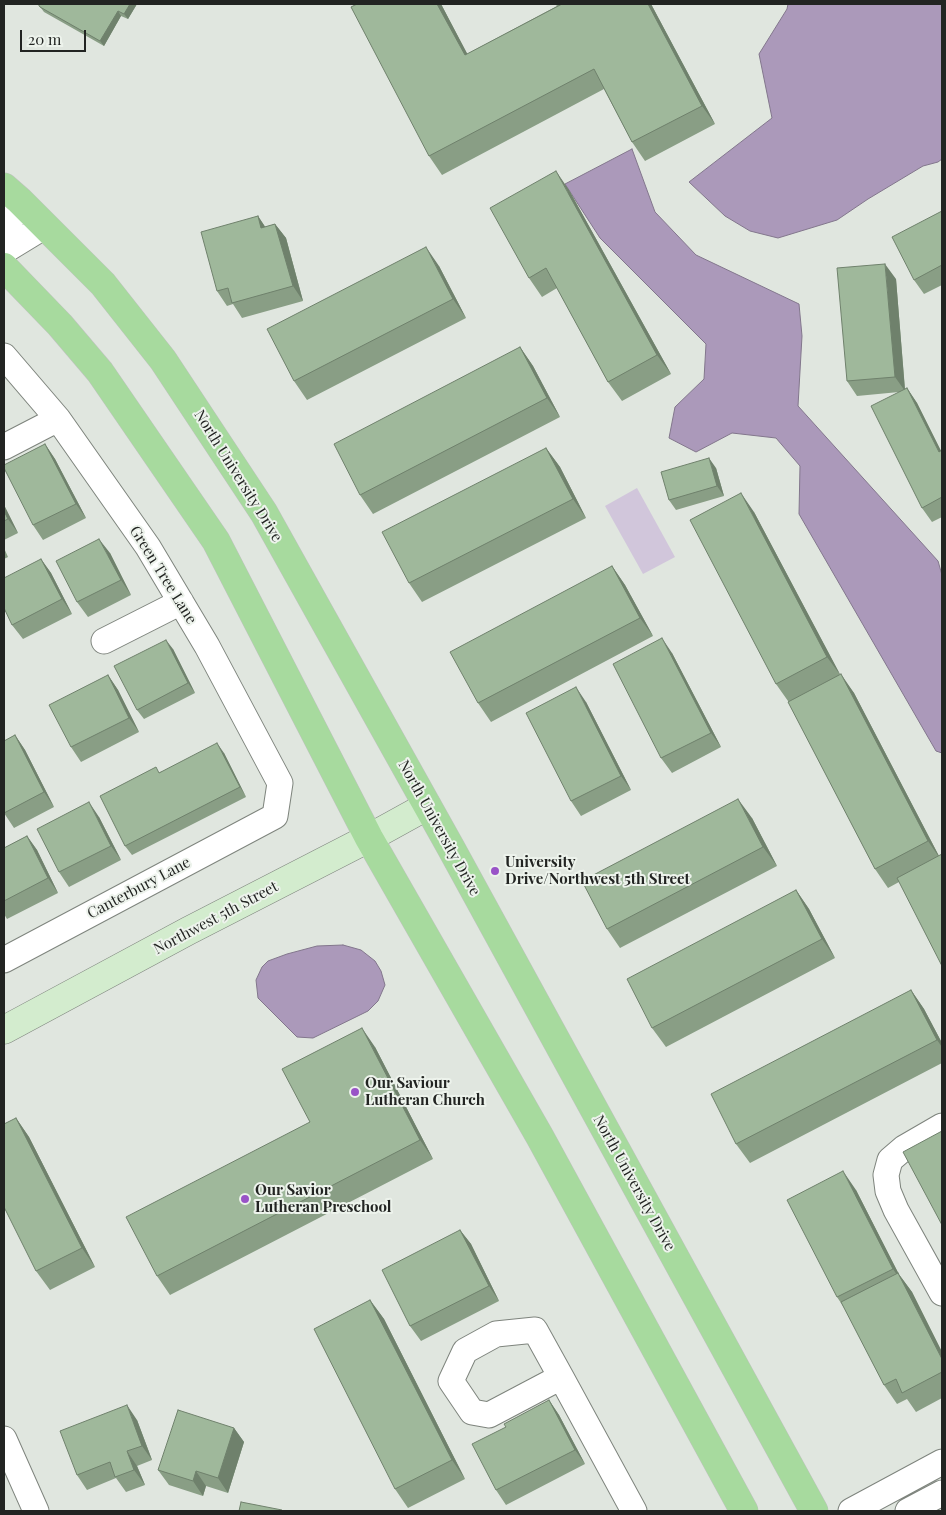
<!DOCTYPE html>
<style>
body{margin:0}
#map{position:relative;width:946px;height:1515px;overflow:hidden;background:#e0e6df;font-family:"Playfair Display",serif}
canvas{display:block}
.frame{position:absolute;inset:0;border:5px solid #222422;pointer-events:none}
.scale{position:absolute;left:20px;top:30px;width:66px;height:22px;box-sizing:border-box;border:2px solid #222422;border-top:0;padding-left:6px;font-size:15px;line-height:18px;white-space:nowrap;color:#222422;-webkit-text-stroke:4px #edf3ec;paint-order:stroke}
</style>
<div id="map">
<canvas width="946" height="1515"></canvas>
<div class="frame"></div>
<div class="scale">20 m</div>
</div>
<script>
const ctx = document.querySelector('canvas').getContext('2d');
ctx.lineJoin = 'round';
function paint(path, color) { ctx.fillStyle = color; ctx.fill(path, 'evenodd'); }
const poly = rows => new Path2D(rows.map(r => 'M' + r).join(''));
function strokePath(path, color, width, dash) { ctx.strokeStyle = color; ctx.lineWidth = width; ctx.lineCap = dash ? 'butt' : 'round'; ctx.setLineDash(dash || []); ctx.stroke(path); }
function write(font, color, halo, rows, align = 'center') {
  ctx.font = font + ' "Playfair Display",serif'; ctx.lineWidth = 4; ctx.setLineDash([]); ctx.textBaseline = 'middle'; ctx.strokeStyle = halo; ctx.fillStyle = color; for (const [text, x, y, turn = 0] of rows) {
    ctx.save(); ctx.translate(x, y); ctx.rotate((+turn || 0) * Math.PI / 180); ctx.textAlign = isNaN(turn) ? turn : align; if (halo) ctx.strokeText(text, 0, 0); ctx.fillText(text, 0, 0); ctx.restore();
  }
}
paint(poly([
 [637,488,675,557,643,574,605,506]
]), '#d1c6db');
const water = poly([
 [788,4,942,4,942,159,938,162,923,166,868,199,837,220,778,238,750,231,725,216,689,182,772,118,759,54,787,9,788,4],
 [632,149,655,212,696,255,799,304,802,336,798,406,938,561,942,575,942,753,936,751,799,514,800,466,776,438,732,433,696,452,669,438,675,407,704,379,706,344,600,238,565,184,632,149],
 [343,945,361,950,375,961,381,971,385,985,378,1001,368,1011,313,1038,297,1037,258,998,256,980,262,967,268,961,287,954,317,946,343,945]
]);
paint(water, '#ab99ba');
strokePath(water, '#82768c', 1);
const street = poly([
 [4,235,20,201],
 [4,251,45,226],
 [4,356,58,419,148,547,207,646,280,783,275,816,4,960],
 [4,447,58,419],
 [104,641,181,602],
 [942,1126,904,1148,890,1160,886,1175,888,1191,896,1210,942,1293],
 [561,1377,489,1415,472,1412,451,1381,465,1351,496,1334,535,1330,561,1377,634,1511],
 [4,1439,36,1511],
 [851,1511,942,1462],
 [908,1511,942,1493]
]);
const secondary = poly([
 [4,1030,188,931,369,838,427,806]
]);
const primary = poly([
 [4,187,20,201,103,284,163,360,264,513,451,848,814,1511],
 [4,267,60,325,100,372,216,541,369,838,540,1137,744,1511]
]);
strokePath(street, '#7e847d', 27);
strokePath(secondary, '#7e847d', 29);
strokePath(primary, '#c1c2c1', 29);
strokePath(street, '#fff', 25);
strokePath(secondary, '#d3ecce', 28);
strokePath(primary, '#a7da9e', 28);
paint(poly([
 [38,4,137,4,128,19,121,16,104,46,44,12],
 [357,4,441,4,467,54,557,6,555,4,651,4,715,124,645,161,632,142,604,89,442,175,429,156],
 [569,190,671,374,622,401,608,382,557,288,542,297,529,278],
 [942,211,942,285,924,294,914,280],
 [258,216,265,227,275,224,286,238,303,301,242,318,233,304,227,306,217,291],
 [439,266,466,318,307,400,294,381],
 [896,279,905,389,907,388,917,403,941,451,942,450,942,517,932,522,922,508,899,392,857,396,847,381],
 [520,347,533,366,560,417,373,514,360,495],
 [45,444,55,459,86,518,43,540,33,525],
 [546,448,560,467,586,518,422,602,409,583],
 [716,468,724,496,676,510,669,500],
 [4,505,18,533,4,540],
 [754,512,840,675,854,693,939,856,899,882,888,888,875,869,788,701,776,684],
 [4,548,8,557,4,559],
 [110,553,131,595,88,617,77,602],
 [41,559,51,573,72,614,23,639,12,625],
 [612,566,625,585,653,636,491,722,478,703],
 [173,649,195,693,144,719,137,710],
 [672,653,721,747,672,773,661,758],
 [108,675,118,690,139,732,81,762,71,747],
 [586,702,631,790,581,816,571,801],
 [15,735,25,750,54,807,14,828,4,813,4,738,5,741],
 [224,753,246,797,132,855,125,846,160,772],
 [99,817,121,860,69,887,59,872],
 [752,818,777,866,620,948,607,929],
 [27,836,37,850,58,893,7,919,4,914,4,848],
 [796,890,809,909,835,958,666,1047,652,1028],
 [911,990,924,1009,942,1043,942,1063,750,1163,736,1144],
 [375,1047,433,1159,170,1295,157,1276,310,1122],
 [16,1118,29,1137,95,1267,50,1290,36,1271],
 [856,1190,898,1273,912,1292,942,1352,942,1398,916,1412,907,1399,897,1404,884,1385,845,1309,837,1297],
 [460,1230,471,1244,499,1301,421,1341,410,1326],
 [370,1300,384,1319,465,1479,408,1508,395,1489],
 [549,1400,559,1415,585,1464,506,1505,496,1490,506,1427],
 [137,1420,152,1460,137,1466,145,1485,126,1492,116,1478,87,1490,77,1475],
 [234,1428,244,1442,228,1493,206,1486,203,1496,169,1485,158,1470]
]), '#899e85');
paint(poly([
 [130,4,137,4,128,19,124,14],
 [437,4,441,4,478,74,465,55],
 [648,4,651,4,715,124,702,106],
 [118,11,121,16,104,46,100,41],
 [556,171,569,190,671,374,657,355],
 [258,216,268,231,261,228],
 [275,224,286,238,303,301,293,286],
 [426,247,439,266,466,318,453,299],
 [885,264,896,279,905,391,895,377],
 [520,347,533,366,560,417,547,398],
 [907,388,917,403,942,453,939,452],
 [45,444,55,459,86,518,76,504],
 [546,448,560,467,586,518,573,499],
 [709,458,716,468,724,496,717,486],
 [741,493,754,512,841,676,827,657],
 [4,505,18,533,8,519,4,511],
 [99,539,110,553,131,595,121,580],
 [41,559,51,573,72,614,62,599],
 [612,566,625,585,653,636,640,618],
 [662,638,672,653,721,747,711,733],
 [166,640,173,649,195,693,188,683],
 [841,674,854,693,941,860,928,841],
 [108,675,118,690,139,732,129,718],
 [576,687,586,702,631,790,621,776],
 [15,735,25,750,54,807,44,792],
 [217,743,224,753,246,797,240,787],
 [738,799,752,818,777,866,763,847],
 [89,802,99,817,121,860,111,846],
 [27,836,37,850,58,893,48,878],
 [796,890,809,909,835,958,822,939],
 [911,990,924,1009,942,1043,942,1047,937,1040],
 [362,1028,375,1047,433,1159,420,1140],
 [16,1118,29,1137,95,1267,82,1248],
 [843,1171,856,1190,906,1288,893,1269],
 [460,1230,471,1244,499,1301,489,1286],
 [898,1273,912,1292,942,1352,942,1359],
 [370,1300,384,1319,465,1479,452,1460],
 [549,1400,559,1415,585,1464,575,1450],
 [127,1405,137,1420,152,1460,142,1446],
 [234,1428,244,1442,228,1493,218,1478],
 [127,1451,137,1466,145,1485,134,1470],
 [196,1471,206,1486,203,1496,193,1481]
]), '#6f816c');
const building = poly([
 [38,4,130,4,124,14,118,11,100,41,40,7,38,4],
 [357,4,437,4,465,55,562,4,648,4,702,106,632,142,594,69,429,156,351,7,357,4],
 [556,171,657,355,608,382,546,268,529,278,490,208,556,171],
 [942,211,942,265,914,280,892,237,942,211],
 [258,216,261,228,275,224,293,286,232,303,228,288,217,291,201,232,258,216],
 [426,247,453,299,294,381,267,329,426,247],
 [885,264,895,377,847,381,837,268,885,264],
 [520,347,547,398,360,495,334,444,520,347],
 [907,388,939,452,942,450,942,497,922,508,871,406,907,388],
 [45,444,76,504,33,525,4,468,4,465,45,444],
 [546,448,573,499,409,583,382,532,546,448],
 [709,458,717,486,669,500,661,472,709,458],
 [741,493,827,657,776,684,690,520,741,493],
 [4,511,8,519,4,521,4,511],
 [99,539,121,580,77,602,56,561,99,539],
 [41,559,62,599,12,625,4,608,4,578,41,559],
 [612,566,640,618,478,703,450,652,612,566],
 [662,638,711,733,661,758,613,664,662,638],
 [166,640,188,683,137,710,114,666,166,640],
 [841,674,928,841,875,869,788,702,841,674],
 [108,675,129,718,71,747,49,705,108,675],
 [576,687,621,776,571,801,526,713,576,687],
 [15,735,44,792,4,813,4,741,15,735],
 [217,743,240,787,125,846,100,796,156,767,159,773,217,743],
 [738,799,763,847,607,929,582,881,738,799],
 [89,802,111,846,59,872,37,829,89,802],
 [27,836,48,878,4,901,4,848,27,836],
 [942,854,942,966,897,878,942,854],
 [796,890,822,939,652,1028,627,979,796,890],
 [911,990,937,1040,736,1144,711,1094,911,990],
 [362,1028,420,1140,157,1276,126,1217,310,1122,282,1069,362,1028],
 [16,1118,82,1248,36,1271,4,1207,4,1124,16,1118],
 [942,1131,942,1225,903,1152,942,1131],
 [843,1171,893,1269,837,1297,787,1200,843,1171],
 [460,1230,489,1286,410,1326,382,1270,460,1230],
 [898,1273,942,1359,942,1372,902,1393,896,1379,884,1385,841,1302,898,1273],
 [370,1300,452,1460,395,1489,314,1329,370,1300],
 [549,1400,575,1450,496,1490,472,1444,506,1427,504,1424,549,1400],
 [127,1405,142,1446,127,1451,134,1470,115,1477,110,1462,77,1475,60,1431,127,1405],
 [178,1410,234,1428,218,1478,196,1471,193,1481,158,1470,178,1410],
 [241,1502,282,1510,281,1511,239,1511,241,1502]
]);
paint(building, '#9fb89b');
strokePath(building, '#6f816c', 1);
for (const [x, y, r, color] of [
 [495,871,5,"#9953c7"],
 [355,1092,5,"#9953c7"],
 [245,1199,5,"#9953c7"]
]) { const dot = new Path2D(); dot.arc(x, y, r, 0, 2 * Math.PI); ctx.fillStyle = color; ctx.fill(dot); strokePath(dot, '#edf3ec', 2); }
write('15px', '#222422', '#edf3ec', [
 ["North University Drive",238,476,58],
 ["Green Tree Lane",163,575,58],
 ["North University Drive",439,828,61],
 ["Canterbury Lane",139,888,-28],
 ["Northwest 5th Street",216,918,-28],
 ["North University Drive",634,1183,61]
]);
write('bold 15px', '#222422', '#edf3ec', [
 ["University",505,862],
 ["Drive/Northwest 5th Street",505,879],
 ["Our Saviour",365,1083],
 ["Lutheran Church",365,1100],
 ["Our Savior",255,1190],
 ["Lutheran Preschool",255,1207]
], 'left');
</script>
